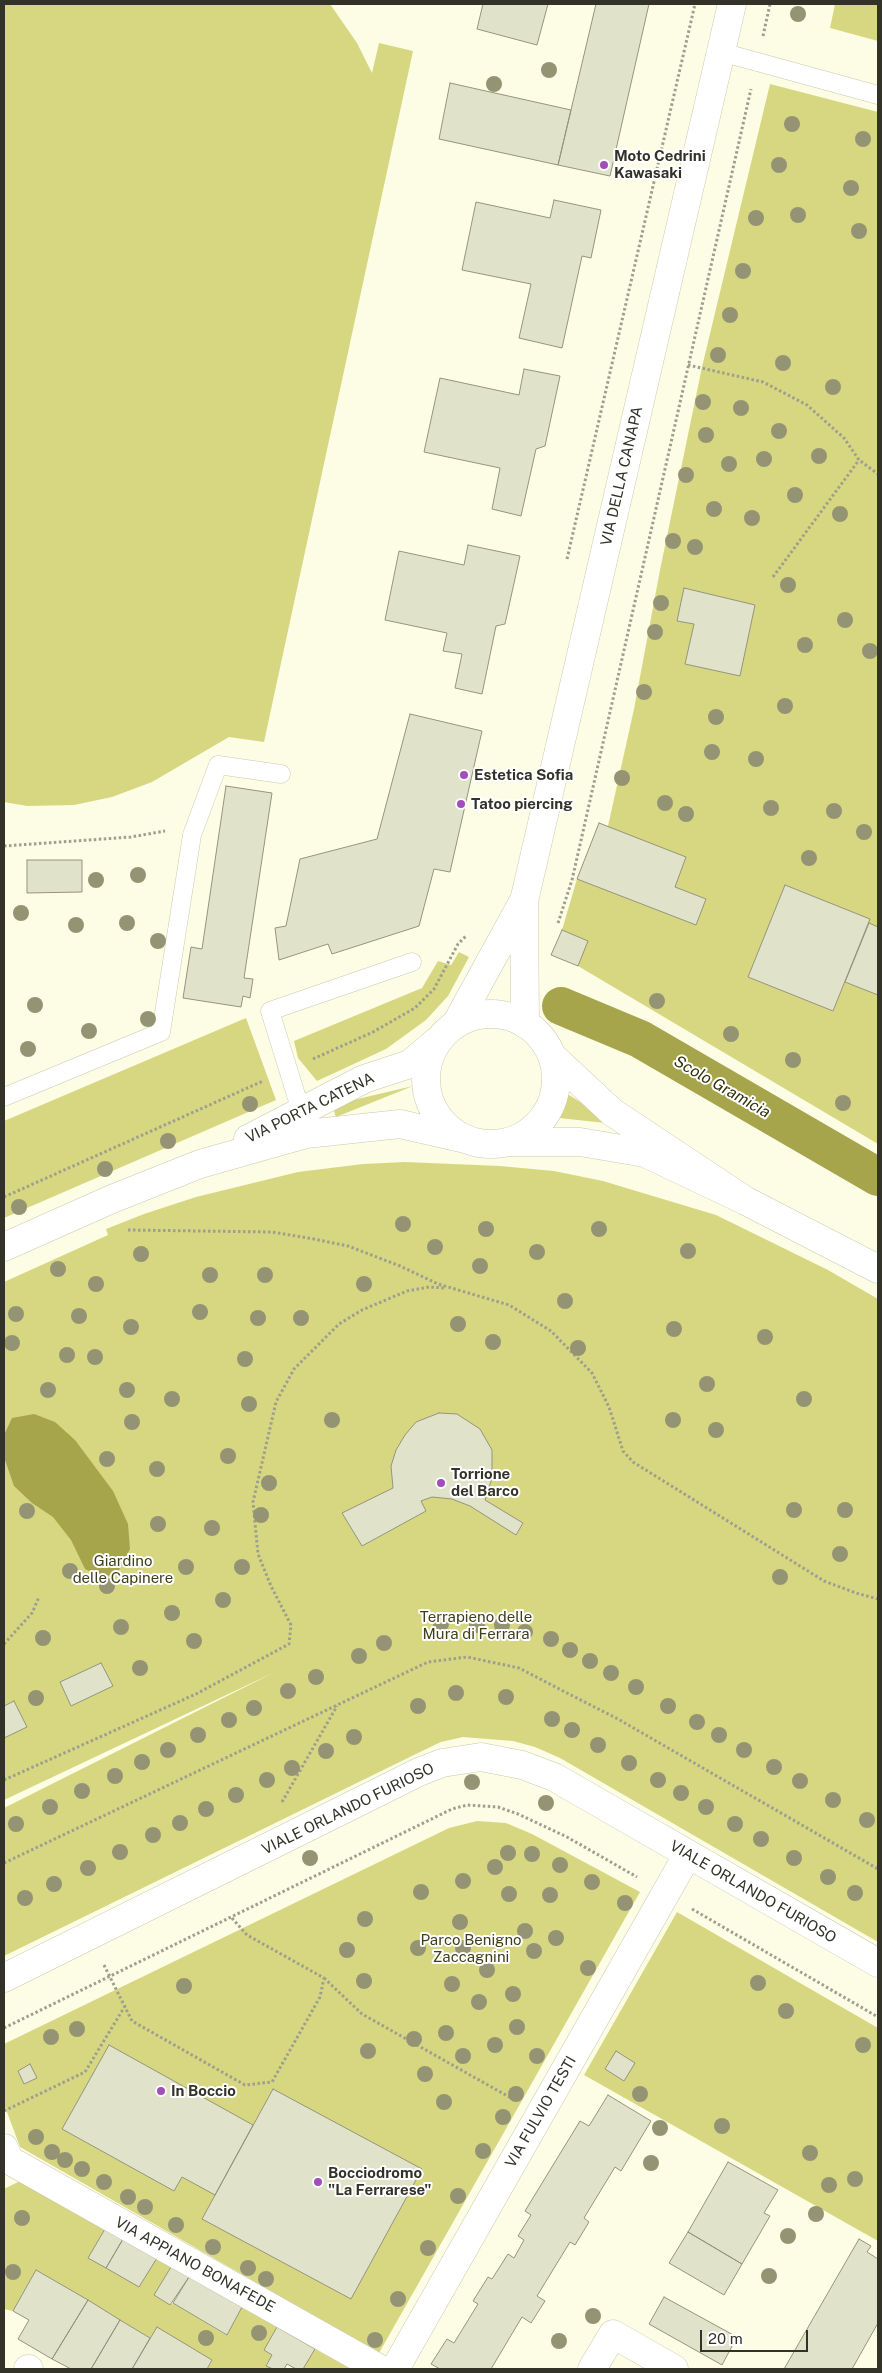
<!DOCTYPE html>
<style>
body{margin:0}
#map{position:relative;width:882px;height:2373px;overflow:hidden;background:#fcfde4;font-family:"Public Sans",sans-serif}
canvas{display:block}
.frame{position:absolute;inset:0;border:5px solid #323229;pointer-events:none}
.scale{position:absolute;left:700px;top:2330px;width:108px;height:22px;box-sizing:border-box;border:2px solid #323229;border-top:0;padding-left:6px;font-size:15px;line-height:18px;white-space:nowrap;color:#323229;-webkit-text-stroke:4px #fff;paint-order:stroke}
</style>
<div id="map">
<canvas width="882" height="2373"></canvas>
<div class="frame"></div>
<div class="scale">20 m</div>
</div>
<script>
const ctx = document.querySelector('canvas').getContext('2d');
ctx.lineJoin = 'round';
function paint(path, color) { ctx.fillStyle = color; ctx.fill(path, 'evenodd'); }
const poly = rows => new Path2D(rows.map(r => 'M' + r).join(''));
function strokePath(path, color, width, dash) { ctx.strokeStyle = color; ctx.lineWidth = width; ctx.lineCap = dash ? 'butt' : 'round'; ctx.setLineDash(dash || []); ctx.stroke(path); }
function write(font, color, halo, rows, align = 'center') {
  ctx.font = font + ' "Public Sans",sans-serif'; ctx.lineWidth = 4; ctx.setLineDash([]); ctx.textBaseline = 'middle'; ctx.strokeStyle = halo; ctx.fillStyle = color; for (const [text, x, y, turn = 0] of rows) {
    ctx.save(); ctx.translate(x, y); ctx.rotate((+turn || 0) * Math.PI / 180); ctx.textAlign = isNaN(turn) ? turn : align; if (halo) ctx.strokeText(text, 0, 0); ctx.fillText(text, 0, 0); ctx.restore();
  }
}
paint(poly([
 [4,4,330,4,357,43,372,73,379,43,413,51,264,742,229,737,152,782,112,797,74,805,27,806,4,802],
 [835,4,878,4,878,41,830,28],
 [770,84,878,112,878,1144,578,966,562,930,577,879,599,823,608,826,634,709,660,570,702,367],
 [459,952,469,957,448,996,426,1020,386,1049,317,1081,298,1058,294,1041,422,988,438,961,451,965],
 [246,1018,276,1100,4,1218,4,1121],
 [413,1086,336,1117,332,1105],
 [566,1093,615,1124,559,1118],
 [405,1162,500,1166,554,1171,603,1181,716,1215,828,1270,878,1299,878,1942,560,1758,535,1747,513,1741,463,1737,441,1742,420,1752,4,1956,4,1808,275,1672,4,1800,4,1282,108,1235,106,1229,144,1214,196,1197,298,1172,363,1164],
 [477,1821,506,1823,532,1834,640,1892,379,2353,20,2147,4,2104,4,2044,449,1828],
 [677,1912,878,2028,878,2241,584,2075],
 [22,2180,105,2229,89,2258,157,2258,171,2267,154,2295,170,2305,173,2303,226,2335,242,2307,277,2327,265,2350,272,2355,266,2365,273,2369,207,2369,212,2360,157,2328,150,2338,36,2270,13,2311,4,2309,4,2189],
 [315,2349,351,2369,303,2369]
]), '#d7d782');
paint(poly([
 [34,1414,55,1422,75,1440,113,1491,128,1524,130,1549,118,1572,102,1578,85,1569,71,1540,53,1517,32,1503,14,1486,4,1457,4,1435,12,1418]
]), '#a7a54b');
strokePath(poly([
 [561,1006,640,1039,878,1177]
]), '#a7a54b', 38);
const building = poly([
 [483,4,548,4,537,45,477,29,483,4],
 [596,4,649,4,610,176,558,165,596,4],
 [450,83,571,110,558,165,439,139,450,83],
 [554,200,601,210,591,258,582,256,562,348,519,338,531,284,462,270,476,202,550,218,554,200],
 [524,369,560,376,545,446,536,449,521,516,492,509,500,468,424,452,440,378,519,395,524,369],
 [468,545,520,556,505,624,496,626,482,694,455,688,462,654,443,651,447,633,385,620,399,551,464,565,468,545],
 [684,588,755,605,740,676,685,664,694,624,677,621,684,588],
 [410,714,482,731,450,872,434,869,419,926,332,954,328,944,279,960,275,928,286,926,300,859,377,839,410,714],
 [226,786,272,793,244,978,253,979,250,998,243,996,241,1007,183,998,191,947,202,949,226,786],
 [599,823,686,857,675,887,706,899,696,925,577,879,599,823],
 [27,860,82,860,82,892,27,893,27,860],
 [785,885,870,919,833,1011,748,977,785,885],
 [869,923,878,927,878,995,845,982,869,923],
 [562,930,588,941,578,966,551,955,562,930],
 [439,1413,457,1414,480,1429,492,1450,492,1478,485,1500,523,1523,516,1535,470,1506,452,1499,432,1497,421,1501,426,1511,362,1546,342,1513,393,1488,391,1466,396,1450,405,1435,416,1422,439,1413],
 [101,1663,113,1686,71,1706,60,1682,101,1663],
 [14,1701,27,1727,4,1738,4,1706,14,1701],
 [109,2045,253,2125,215,2195,182,2177,174,2191,62,2129,109,2045],
 [616,2051,635,2063,624,2081,605,2069,616,2051],
 [30,2064,37,2078,24,2084,18,2071,30,2064],
 [273,2089,422,2169,351,2299,202,2219,273,2089],
 [608,2095,651,2121,621,2171,615,2167,584,2218,589,2222,575,2245,570,2242,537,2296,545,2301,531,2323,522,2317,491,2369,440,2369,431,2364,447,2339,454,2343,478,2304,473,2301,488,2277,492,2279,508,2254,514,2258,524,2240,518,2236,531,2215,525,2211,580,2121,589,2126,608,2095],
 [728,2162,778,2190,764,2213,770,2216,742,2264,688,2232,728,2162],
 [105,2229,123,2239,106,2268,88,2258,105,2229],
 [688,2232,742,2264,724,2295,669,2263,688,2232],
 [123,2239,157,2258,139,2287,106,2268,123,2239],
 [859,2239,871,2246,867,2252,878,2259,878,2323,852,2369,784,2369,859,2239],
 [171,2267,189,2277,170,2305,154,2295,171,2267],
 [36,2270,88,2300,52,2359,18,2339,29,2320,13,2311,36,2270],
 [189,2277,242,2307,227,2335,173,2303,189,2277],
 [664,2297,737,2337,722,2365,649,2324,664,2297],
 [88,2300,120,2320,91,2369,71,2369,52,2359,88,2300],
 [120,2320,150,2338,132,2369,91,2369,120,2320],
 [157,2327,212,2360,207,2369,132,2369,157,2327],
 [277,2327,315,2349,303,2369,296,2369,287,2364,284,2369,273,2369,266,2366,272,2355,264,2350,277,2327]
]);
paint(building, '#e1e2ca');
strokePath(building, '#94957e', 1);
const service = poly([
 [721,52,878,95],
 [4,1097,161,1032,192,835,218,765,281,774],
 [301,1111,270,1011,412,962]
]);
const minor = poly([
 [4,1978,419,1772,442,1763,481,1757,522,1765,554,1777,878,1963],
 [4,2148,9,2160,380,2369],
 [28,2369,29,2369],
 [395,2369,688,1854],
 [592,2369,613,2334,674,2369]
]);
const tertiary = poly([
 [456,1024,523,902],
 [525,1024,524,901,732,4]
]);
const secondary = poly([
 '426 1079a65 65 0 1 1 130 0a65 65 0 1 1-130 0Z',
 [248,1139,364,1079,410,1064,437,1041],
 [508,1142,580,1142,645,1153,746,1201,612,1112,552,1056],
 [746,1201,878,1269],
 [4,1247,112,1199,200,1164,306,1134,400,1124,466,1139]
]);
strokePath(service, '#c8c9b1', 19);
strokePath(minor, '#c8c9b1', 29);
strokePath(tertiary, '#c8c9b1', 29);
strokePath(secondary, '#c8c9b1', 29);
strokePath(poly([
 [763,36,770,4],
 [688,365,763,382,807,405,844,438,859,460,878,474],
 [567,559,695,4],
 [773,577,859,460],
 [4,846,131,837,165,831],
 [558,923,572,880,751,89],
 [313,1059,373,1032,415,1008,434,989,458,944,466,936],
 [4,1197,263,1081],
 [128,1230,272,1232,314,1239,348,1246,400,1266,438,1284,509,1305,551,1331,592,1373,609,1407,623,1451,633,1462,824,1581,856,1593,878,1599],
 [4,1644,32,1613,39,1597],
 [4,1780,196,1694,289,1644,291,1625,271,1586,258,1554,253,1502,276,1402,294,1369,339,1324,362,1310,407,1291,429,1287,445,1288],
 [282,1802,337,1706],
 [4,1863,428,1662,467,1657,519,1668,567,1693,618,1719,878,1869],
 [692,1909,878,2017],
 [104,1965,132,2021,245,2085,272,2082,320,1997,324,1978,247,1935,231,1917],
 [324,1978,362,2014,511,2098],
 [4,2028,452,1809,467,1805,498,1807,518,1814,567,1837,637,1877],
 [4,2111,85,2072,125,2006]
]), '#9e9f8d', 3, [2.5, 2.5]);
strokePath(service, '#fff', 18);
strokePath(minor, '#fff', 28);
strokePath(tertiary, '#fff', 28);
strokePath(secondary, '#fff', 28);
ctx.fillStyle = '#949474';
for (const [x, y] of [
 [798,14],
 [549,70],
 [494,84],
 [792,124],
 [863,139],
 [779,165],
 [851,188],
 [798,215],
 [756,218],
 [859,231],
 [743,271],
 [730,315],
 [718,355],
 [783,363],
 [833,387],
 [703,402],
 [741,408],
 [779,431],
 [706,435],
 [819,456],
 [764,459],
 [729,464],
 [686,475],
 [795,495],
 [714,509],
 [840,514],
 [752,518],
 [673,541],
 [695,547],
 [788,585],
 [661,603],
 [845,620],
 [655,632],
 [805,645],
 [870,651],
 [644,692],
 [785,706],
 [716,717],
 [712,752],
 [756,759],
 [622,778],
 [665,803],
 [771,808],
 [834,811],
 [686,814],
 [864,832],
 [809,858],
 [138,875],
 [96,880],
 [21,913],
 [127,923],
 [76,925],
 [158,941],
 [657,1001],
 [35,1005],
 [148,1019],
 [89,1031],
 [731,1034],
 [28,1049],
 [793,1060],
 [843,1103],
 [250,1104],
 [168,1141],
 [105,1169],
 [19,1207],
 [403,1224],
 [486,1229],
 [599,1229],
 [435,1247],
 [688,1251],
 [537,1252],
 [141,1254],
 [480,1266],
 [58,1269],
 [210,1275],
 [265,1275],
 [96,1284],
 [364,1284],
 [565,1301],
 [200,1312],
 [16,1314],
 [79,1316],
 [258,1318],
 [301,1318],
 [458,1324],
 [131,1327],
 [674,1329],
 [765,1337],
 [493,1342],
 [12,1343],
 [578,1348],
 [67,1355],
 [95,1357],
 [245,1359],
 [707,1384],
 [48,1390],
 [127,1390],
 [172,1399],
 [804,1399],
 [249,1404],
 [332,1420],
 [673,1420],
 [132,1422],
 [716,1430],
 [228,1456],
 [107,1459],
 [157,1469],
 [269,1483],
 [794,1510],
 [845,1510],
 [27,1511],
 [261,1515],
 [158,1524],
 [212,1528],
 [840,1554],
 [186,1567],
 [242,1567],
 [70,1571],
 [780,1577],
 [107,1586],
 [223,1600],
 [172,1613],
 [441,1624],
 [477,1625],
 [502,1625],
 [121,1627],
 [525,1632],
 [43,1638],
 [551,1639],
 [194,1641],
 [384,1643],
 [570,1650],
 [359,1656],
 [590,1661],
 [140,1668],
 [611,1673],
 [316,1677],
 [636,1687],
 [288,1691],
 [456,1693],
 [506,1697],
 [36,1698],
 [418,1706],
 [668,1706],
 [254,1708],
 [552,1719],
 [229,1720],
 [697,1722],
 [572,1730],
 [198,1735],
 [719,1735],
 [354,1737],
 [598,1745],
 [168,1750],
 [744,1750],
 [326,1751],
 [142,1762],
 [629,1763],
 [774,1767],
 [292,1768],
 [115,1776],
 [267,1780],
 [658,1780],
 [800,1781],
 [472,1782],
 [82,1791],
 [681,1793],
 [236,1795],
 [833,1800],
 [546,1803],
 [50,1807],
 [706,1807],
 [206,1809],
 [867,1820],
 [180,1823],
 [16,1824],
 [735,1824],
 [153,1835],
 [761,1839],
 [120,1852],
 [508,1853],
 [532,1854],
 [310,1858],
 [794,1858],
 [560,1865],
 [495,1867],
 [88,1868],
 [828,1877],
 [463,1881],
 [592,1882],
 [54,1884],
 [421,1892],
 [855,1893],
 [509,1894],
 [550,1895],
 [25,1898],
 [625,1903],
 [365,1919],
 [460,1922],
 [525,1931],
 [556,1938],
 [418,1948],
 [463,1948],
 [347,1950],
 [534,1951],
 [588,1968],
 [487,1970],
 [364,1981],
 [758,1983],
 [452,1984],
 [184,1986],
 [513,1994],
 [479,2002],
 [786,2011],
 [517,2027],
 [77,2029],
 [446,2033],
 [51,2037],
 [414,2039],
 [495,2045],
 [863,2045],
 [368,2051],
 [463,2056],
 [537,2056],
 [425,2074],
 [516,2094],
 [640,2094],
 [444,2102],
 [503,2117],
 [722,2126],
 [660,2128],
 [36,2137],
 [483,2151],
 [52,2152],
 [810,2153],
 [65,2160],
 [651,2163],
 [82,2169],
 [855,2179],
 [104,2182],
 [829,2185],
 [458,2196],
 [128,2197],
 [145,2207],
 [816,2214],
 [22,2218],
 [176,2225],
 [788,2236],
 [213,2247],
 [428,2248],
 [248,2268],
 [13,2272],
 [769,2276],
 [266,2279],
 [398,2299],
 [593,2316],
 [259,2333],
 [206,2338],
 [375,2340],
 [559,2341]
]) { ctx.beginPath(); ctx.arc(x, y, 8, 0, 2 * Math.PI); ctx.fill(); }
for (const [x, y, r, color] of [
 [604,165,5,"#a34dbb"],
 [464,775,5,"#a34dbb"],
 [461,804,5,"#a34dbb"],
 [441,1483,5,"#a34dbb"],
 [161,2091,5,"#a34dbb"],
 [318,2182,5,"#a34dbb"]
]) { const dot = new Path2D(); dot.arc(x, y, r, 0, 2 * Math.PI); ctx.fillStyle = color; ctx.fill(dot); strokePath(dot, '#fff', 2); }
write('bold 15px', '#323229', '#fff', [
 ["Moto Cedrini",614,156],
 ["Kawasaki",614,173],
 ["Estetica Sofia",474,775],
 ["Tatoo piercing",471,804],
 ["Torrione",451,1474],
 ["del Barco",451,1491],
 ["In Boccio",171,2091],
 ["Bocciodromo",328,2173],
 ["\"La Ferrarese\"",328,2190]
], 'left');
write('15px', '#323229', '#fff', [
 ["VIA DELLA CANAPA",622,476,-77],
 ["VIA PORTA CATENA",310,1108,-26],
 ["VIALE ORLANDO FURIOSO",348,1809,-26],
 ["VIALE ORLANDO FURIOSO",753,1892,30],
 ["VIA FULVIO TESTI",541,2112,-60],
 ["VIA APPIANO BONAFEDE",195,2265,29]
]);
write('15px', '#3f3f18', '#fff', [
 ["Giardino",123,1561],
 ["delle Capinere",123,1578],
 ["Terrapieno delle",476,1617],
 ["Mura di Ferrara",476,1634],
 ["Parco Benigno",471,1940],
 ["Zaccagnini",471,1957]
]);
write('italic 16px', '#323109', '#fff', [
 ["Scolo Gramicia",722,1087,30]
]);
</script>
